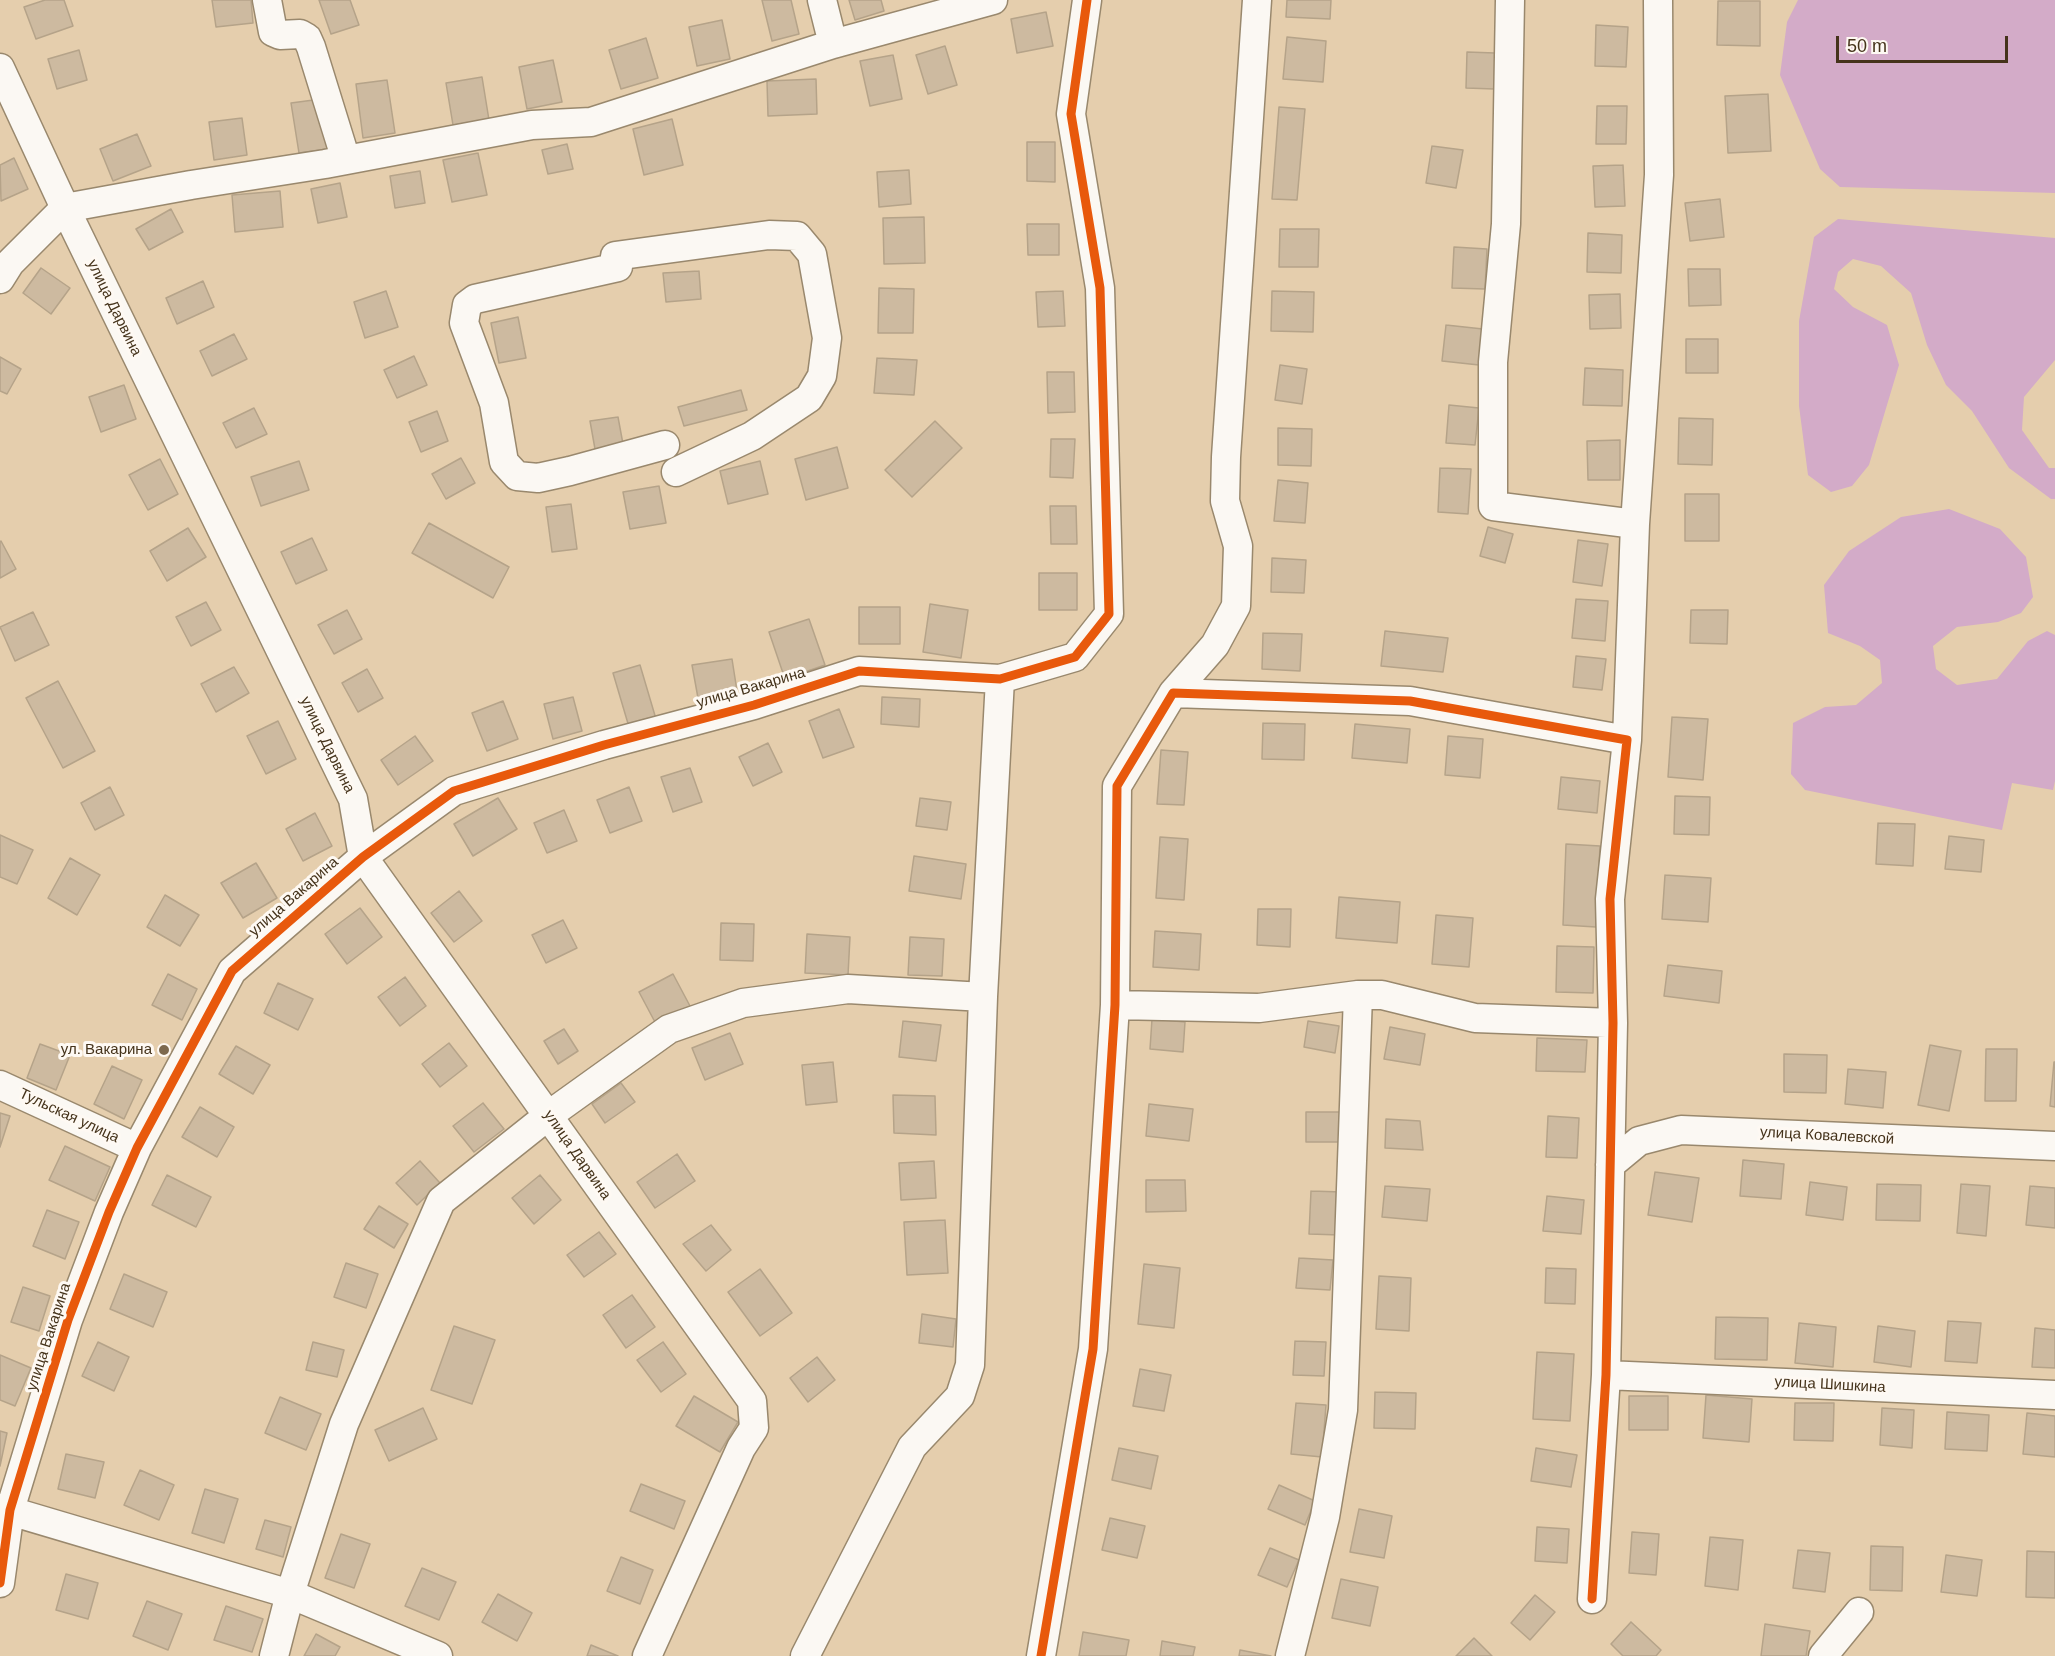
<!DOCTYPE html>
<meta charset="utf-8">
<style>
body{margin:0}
#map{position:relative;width:2055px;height:1656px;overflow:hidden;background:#e5cead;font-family:Arial,sans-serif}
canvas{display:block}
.scale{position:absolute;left:1836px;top:36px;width:172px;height:27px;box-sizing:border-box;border:3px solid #45331b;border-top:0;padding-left:8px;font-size:18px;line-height:21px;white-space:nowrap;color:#45331b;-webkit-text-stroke:4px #fef9f3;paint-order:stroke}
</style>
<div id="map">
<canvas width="2055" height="1656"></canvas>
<div class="scale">50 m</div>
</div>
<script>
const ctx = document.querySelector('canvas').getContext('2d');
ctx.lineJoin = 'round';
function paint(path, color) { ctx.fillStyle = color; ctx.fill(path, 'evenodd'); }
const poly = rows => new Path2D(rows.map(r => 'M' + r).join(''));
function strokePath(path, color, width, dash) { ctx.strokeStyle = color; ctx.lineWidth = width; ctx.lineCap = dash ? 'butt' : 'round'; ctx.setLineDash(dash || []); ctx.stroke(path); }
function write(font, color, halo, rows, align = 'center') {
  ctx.font = font + ' Arial,sans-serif'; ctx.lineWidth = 6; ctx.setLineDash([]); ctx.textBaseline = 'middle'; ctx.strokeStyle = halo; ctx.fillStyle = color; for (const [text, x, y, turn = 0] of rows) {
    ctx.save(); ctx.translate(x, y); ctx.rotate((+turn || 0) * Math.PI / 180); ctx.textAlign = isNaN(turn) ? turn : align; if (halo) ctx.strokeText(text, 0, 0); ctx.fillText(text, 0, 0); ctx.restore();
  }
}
paint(poly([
 [1798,0,2055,0,2055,193,1840,187,1820,169,1780,75,1787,22],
 [1838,219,2055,238,2055,360,2024,397,2022,430,2049,468,2055,468,2055,499,2051,499,2009,468,1972,411,1946,385,1927,345,1911,293,1881,266,1853,259,1838,272,1834,289,1853,307,1887,325,1899,365,1869,465,1852,486,1831,492,1808,475,1799,406,1799,321,1814,237],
 [1949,509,2000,529,2026,557,2033,597,2021,613,1998,622,1957,627,1933,646,1936,669,1957,685,1997,679,2028,641,2047,631,2055,635,2055,781,2053,790,2012,783,2002,830,1805,790,1791,774,1793,723,1825,707,1856,705,1882,683,1880,660,1860,646,1828,633,1824,585,1849,551,1901,517]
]), '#d3abc8');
const building = poly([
 [45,0,64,0,73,26,36,39,24,7,45,0],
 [212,0,251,0,253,23,216,27,212,0],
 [319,0,350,0,359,25,331,34,319,0],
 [762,0,791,0,799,34,772,41,762,0],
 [849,0,881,0,884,11,855,20,849,0],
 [1287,0,1331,0,1330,19,1286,17,1287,0],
 [1718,1,1760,1,1760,46,1717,45,1718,1],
 [1046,12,1053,46,1017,53,1011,19,1046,12],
 [722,20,730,59,697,66,689,27,722,20],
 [1596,25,1628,27,1626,67,1595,66,1596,25],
 [1287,37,1326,41,1323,82,1283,79,1287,37],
 [646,38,658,78,621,89,609,50,646,38],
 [945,46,957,85,928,94,916,55,945,46],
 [79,50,87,80,57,89,48,59,79,50],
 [1467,52,1495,53,1494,89,1466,88,1467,52],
 [893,55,902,99,870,106,860,61,893,55],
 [553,60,562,102,527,109,519,67,553,60],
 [482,77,489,120,453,125,446,83,482,77],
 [816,79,817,114,768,116,767,81,816,79],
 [387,80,395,133,363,138,356,84,387,80],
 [1768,94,1771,151,1728,153,1725,96,1768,94],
 [321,99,328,149,299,153,291,103,321,99],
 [1597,106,1627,106,1626,144,1596,144,1597,106],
 [1279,107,1305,109,1297,200,1272,199,1279,107],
 [242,118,247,155,214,160,209,122,242,118],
 [672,119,683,165,644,175,633,129,672,119],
 [137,134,151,166,113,181,100,149,137,134],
 [1027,142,1055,142,1055,182,1027,181,1027,142],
 [567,144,573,169,548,174,542,150,567,144],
 [1432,146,1463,150,1456,188,1426,183,1432,146],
 [478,153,487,195,452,202,443,160,478,153],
 [14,158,28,189,1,201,0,165,14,158],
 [1623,165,1625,206,1595,207,1593,166,1623,165],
 [909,170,911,204,879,207,877,172,909,170],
 [420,171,425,203,395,208,390,176,420,171],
 [340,183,347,217,318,223,311,189,340,183],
 [280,191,283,227,235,232,232,195,280,191],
 [1720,199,1724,237,1690,241,1685,203,1720,199],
 [171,209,183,232,149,250,136,229,171,209],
 [924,217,925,263,884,264,883,218,924,217],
 [1027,224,1059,224,1059,255,1028,255,1027,224],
 [1280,229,1319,229,1318,267,1279,267,1280,229],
 [1588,233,1622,235,1621,273,1587,272,1588,233],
 [1454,247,1487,249,1485,289,1452,288,1454,247],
 [41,268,70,288,51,314,23,293,41,268],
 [1688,269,1720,269,1721,305,1689,306,1688,269],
 [699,271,701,299,666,302,663,273,699,271],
 [203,281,214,307,177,324,166,298,203,281],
 [879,288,914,289,913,333,878,333,879,288],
 [386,291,398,327,365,338,354,302,386,291],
 [1063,291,1065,326,1038,327,1036,292,1063,291],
 [1272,291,1314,292,1313,332,1271,331,1272,291],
 [1620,294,1621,328,1590,329,1589,295,1620,294],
 [518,317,526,358,499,363,491,323,518,317],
 [1446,325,1483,329,1479,365,1442,361,1446,325],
 [234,334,247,359,212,376,200,351,234,334],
 [1686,339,1718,339,1718,373,1686,373,1686,339],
 [414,356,427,385,397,398,384,370,414,356],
 [0,357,21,369,7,394,0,391,0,357],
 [877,358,917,360,914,395,874,393,877,358],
 [1280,365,1307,369,1302,404,1275,400,1280,365],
 [1585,368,1623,370,1622,406,1583,405,1585,368],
 [1047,372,1074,372,1075,412,1048,413,1047,372],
 [124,385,136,419,101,432,89,397,124,385],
 [741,390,747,410,684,426,678,407,741,390],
 [1449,405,1479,408,1475,445,1446,443,1449,405],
 [254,408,267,434,236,448,223,423,254,408],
 [437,411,448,441,421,452,409,422,437,411],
 [618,417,623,444,595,449,590,421,618,417],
 [1679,418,1713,419,1712,465,1678,464,1679,418],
 [935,421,962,448,912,497,885,470,935,421],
 [1278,428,1312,429,1311,466,1278,465,1278,428],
 [1051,439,1075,439,1073,478,1050,477,1051,439],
 [1620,440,1620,480,1588,480,1587,441,1620,440],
 [837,447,848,488,806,500,795,459,837,447],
 [461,458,475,483,446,499,432,474,461,458],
 [160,459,178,494,148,510,129,475,160,459],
 [299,461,309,490,261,506,251,477,299,461],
 [760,461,768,494,728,504,720,471,760,461],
 [1440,468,1471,469,1468,514,1438,512,1440,468],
 [1278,480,1308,483,1305,523,1274,521,1278,480],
 [659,486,666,523,630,529,623,492,659,486],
 [1685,494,1719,494,1719,541,1685,541,1685,494],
 [571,504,577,549,552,552,546,507,571,504],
 [1050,506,1076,506,1077,544,1051,544,1050,506],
 [429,523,509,567,493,598,412,553,429,523],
 [1488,527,1513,534,1505,563,1480,556,1488,527],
 [188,528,206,557,167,581,150,551,188,528],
 [312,538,327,570,296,584,281,552,312,538],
 [1578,540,1608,544,1602,586,1573,582,1578,540],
 [1,541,16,569,0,578,0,542,1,541],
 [1272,558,1306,560,1304,593,1271,592,1272,558],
 [1039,573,1077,573,1077,610,1039,610,1039,573],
 [1576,599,1608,601,1605,641,1572,638,1576,599],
 [206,602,221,630,191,646,176,617,206,602],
 [930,604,968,610,961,658,923,652,930,604],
 [859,607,900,607,900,644,859,644,859,607],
 [347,610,362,639,334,654,318,625,347,610],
 [1691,610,1728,610,1727,644,1690,643,1691,610],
 [33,612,49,645,15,661,0,627,33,612],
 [809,619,825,665,785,679,769,632,809,619],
 [1385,631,1448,638,1443,672,1381,666,1385,631],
 [1263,633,1302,634,1300,671,1262,669,1263,633],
 [1576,656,1606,659,1602,690,1573,687,1576,656],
 [732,659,737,691,698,698,692,665,732,659],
 [640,665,656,719,629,727,613,673,640,665],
 [234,667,249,693,216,712,201,684,234,667],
 [367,669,383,698,358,712,342,683,367,669],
 [58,681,95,751,63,768,26,698,58,681],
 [573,697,582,731,553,739,544,704,573,697],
 [882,697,920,699,919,727,881,724,882,697],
 [503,701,518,739,487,751,472,713,503,701],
 [839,709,854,747,823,758,809,721,839,709],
 [1672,717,1708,719,1703,780,1668,777,1672,717],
 [278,721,296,759,266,774,247,736,278,721],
 [1263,723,1305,724,1304,760,1262,759,1263,723],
 [1355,724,1410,729,1407,763,1352,758,1355,724],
 [415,736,433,761,398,785,381,760,415,736],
 [1448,736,1483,739,1480,778,1445,775,1448,736],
 [768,743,782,772,753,786,739,757,768,743],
 [1161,750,1188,752,1184,805,1157,804,1161,750],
 [690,768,702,802,673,812,661,777,690,768],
 [1561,777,1600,781,1597,813,1558,809,1561,777],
 [110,787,124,815,95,830,81,803,110,787],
 [629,787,642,821,610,833,597,800,629,787],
 [1675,796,1710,797,1709,835,1674,834,1675,796],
 [498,798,517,829,473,856,454,824,498,798],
 [920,798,951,802,947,830,916,826,920,798],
 [564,810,577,841,547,853,534,823,564,810],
 [315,813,332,846,303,861,286,829,315,813],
 [1878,823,1915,824,1913,866,1876,864,1878,823],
 [0,835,33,850,17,884,0,877,0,835],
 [1949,836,1984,840,1981,872,1945,869,1949,836],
 [1160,837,1188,839,1184,900,1156,898,1160,837],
 [1566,844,1600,846,1596,927,1563,925,1566,844],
 [914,856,966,864,961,899,909,891,914,856],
 [70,858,100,875,77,915,48,898,70,858],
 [256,863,277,898,243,918,221,883,256,863],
 [1665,875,1711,878,1708,922,1662,919,1665,875],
 [459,891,482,921,454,942,431,913,459,891],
 [165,895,199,915,180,946,147,927,165,895],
 [1339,897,1400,902,1397,943,1336,938,1339,897],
 [360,908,382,937,347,964,325,934,360,908],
 [1258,909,1291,909,1290,947,1257,945,1258,909],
 [1436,915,1473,918,1469,967,1432,964,1436,915],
 [563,920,577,948,546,963,532,935,563,920],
 [721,923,754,924,753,961,720,960,721,923],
 [1155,931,1201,934,1199,970,1153,967,1155,931],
 [807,934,850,937,848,975,805,973,807,934],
 [910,937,944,939,942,976,908,975,910,937],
 [1557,946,1594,947,1593,993,1556,992,1557,946],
 [1668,965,1722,971,1719,1003,1664,996,1668,965],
 [168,974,197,989,182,1020,152,1005,168,974],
 [673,974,690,1006,656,1024,639,992,673,974],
 [405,977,426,1006,400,1026,378,997,405,977],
 [278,983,313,999,298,1030,264,1013,278,983],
 [1152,1019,1185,1022,1183,1052,1150,1049,1152,1019],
 [903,1021,941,1025,936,1061,899,1057,903,1021],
 [1308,1021,1339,1026,1335,1053,1304,1047,1308,1021],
 [1390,1027,1425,1034,1420,1065,1384,1059,1390,1027],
 [564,1029,578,1051,558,1064,544,1041,564,1029],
 [730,1033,743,1064,705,1080,692,1048,730,1033],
 [1537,1038,1587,1040,1585,1072,1536,1071,1537,1038],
 [449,1043,467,1066,440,1087,422,1064,449,1043],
 [40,1044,70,1055,56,1090,27,1078,40,1044],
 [1930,1045,1961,1051,1949,1111,1918,1105,1930,1045],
 [236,1046,270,1065,253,1094,219,1074,236,1046],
 [1986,1049,2017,1049,2016,1101,1985,1101,1986,1049],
 [1784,1054,1827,1055,1826,1093,1784,1092,1784,1054],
 [833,1062,837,1102,806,1105,802,1065,833,1062],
 [2054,1062,2055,1062,2055,1107,2050,1106,2054,1062],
 [112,1066,142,1080,124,1119,94,1104,112,1066],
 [1848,1069,1886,1072,1883,1108,1845,1104,1848,1069],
 [621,1083,635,1102,605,1123,592,1104,621,1083],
 [893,1095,935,1096,936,1135,894,1133,893,1095],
 [483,1103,504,1129,474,1152,453,1126,483,1103],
 [1149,1104,1193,1109,1189,1141,1146,1136,1149,1104],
 [200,1107,234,1127,217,1157,182,1137,200,1107],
 [1306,1112,1340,1112,1340,1142,1306,1142,1306,1112],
 [0,1113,10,1116,0,1147,0,1113],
 [1548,1116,1579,1118,1577,1158,1546,1157,1548,1116],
 [1386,1119,1420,1121,1423,1150,1385,1148,1386,1119],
 [65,1146,110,1167,95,1201,49,1180,65,1146],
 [677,1154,695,1181,655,1208,637,1182,677,1154],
 [1743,1160,1784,1164,1781,1199,1740,1196,1743,1160],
 [420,1161,440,1183,417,1205,396,1183,420,1161],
 [934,1161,936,1198,901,1200,899,1163,934,1161],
 [1655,1172,1699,1178,1692,1222,1648,1215,1655,1172],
 [167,1175,211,1197,196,1227,152,1205,167,1175],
 [540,1175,561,1200,534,1224,512,1198,540,1175],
 [1146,1180,1185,1180,1186,1211,1146,1212,1146,1180],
 [1810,1182,1847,1187,1843,1220,1806,1215,1810,1182],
 [1877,1184,1921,1185,1920,1221,1876,1220,1877,1184],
 [1961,1184,1990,1186,1986,1236,1957,1233,1961,1184],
 [1385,1186,1430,1189,1427,1221,1382,1217,1385,1186],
 [2030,1186,2055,1188,2055,1228,2026,1225,2030,1186],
 [1311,1191,1342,1192,1340,1235,1309,1234,1311,1191],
 [1547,1196,1584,1200,1581,1234,1543,1231,1547,1196],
 [379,1206,408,1224,394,1248,364,1229,379,1206],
 [47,1210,79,1222,65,1259,33,1246,47,1210],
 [945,1220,948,1273,907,1275,904,1222,945,1220],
 [711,1225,731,1250,706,1271,683,1244,711,1225],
 [599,1232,616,1254,584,1277,567,1255,599,1232],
 [1299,1258,1333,1260,1330,1290,1296,1288,1299,1258],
 [346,1263,378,1274,366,1308,334,1297,346,1263],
 [1144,1264,1180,1268,1174,1328,1138,1324,1144,1264],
 [1546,1268,1576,1269,1575,1304,1545,1303,1546,1268],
 [760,1269,792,1313,760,1336,728,1292,760,1269],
 [124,1274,167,1292,153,1327,110,1309,124,1274],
 [1379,1276,1411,1278,1409,1331,1376,1329,1379,1276],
 [23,1287,50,1296,39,1331,11,1322,23,1287],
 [632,1295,655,1327,626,1348,603,1315,632,1295],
 [922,1314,956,1319,953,1347,919,1343,922,1314],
 [1716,1317,1768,1318,1767,1360,1715,1359,1716,1317],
 [1948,1321,1981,1323,1977,1363,1945,1361,1948,1321],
 [1799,1323,1836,1327,1833,1367,1795,1363,1799,1323],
 [454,1326,495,1340,472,1404,431,1390,454,1326],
 [1878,1326,1915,1331,1911,1367,1874,1362,1878,1326],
 [2035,1328,2055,1330,2055,1368,2032,1367,2035,1328],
 [1295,1341,1326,1342,1324,1376,1293,1375,1295,1341],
 [98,1342,129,1357,114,1391,82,1376,98,1342],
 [313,1342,344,1350,337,1377,306,1370,313,1342],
 [663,1342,686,1374,661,1392,637,1360,663,1342],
 [1537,1352,1574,1354,1570,1421,1533,1419,1537,1352],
 [0,1355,31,1368,15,1406,0,1400,0,1355],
 [817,1357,835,1380,808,1402,790,1378,817,1357],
 [1140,1369,1171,1375,1164,1411,1133,1406,1140,1369],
 [1375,1392,1416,1393,1415,1429,1374,1428,1375,1392],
 [1706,1395,1752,1399,1749,1442,1703,1438,1706,1395],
 [694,1396,738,1422,720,1452,676,1426,694,1396],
 [1629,1396,1668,1396,1668,1430,1629,1430,1629,1396],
 [280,1397,321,1414,306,1450,265,1433,280,1397],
 [1296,1403,1326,1405,1322,1457,1291,1454,1296,1403],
 [1795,1403,1834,1403,1833,1441,1794,1440,1795,1403],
 [423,1408,437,1439,389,1461,375,1430,423,1408],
 [1882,1408,1914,1410,1912,1448,1880,1445,1882,1408],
 [1947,1412,1989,1415,1987,1451,1945,1449,1947,1412],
 [2027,1413,2055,1416,2055,1457,2023,1454,2027,1413],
 [0,1431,7,1433,0,1466,0,1431],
 [1119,1448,1158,1456,1151,1489,1112,1480,1119,1448],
 [1536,1448,1577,1455,1571,1487,1531,1481,1536,1448],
 [66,1454,104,1462,95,1498,58,1489,66,1454],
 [140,1470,174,1485,159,1520,124,1505,140,1470],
 [641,1484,685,1501,674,1529,630,1511,641,1484],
 [1279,1485,1315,1501,1305,1525,1268,1509,1279,1485],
 [205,1489,238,1499,224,1543,192,1533,205,1489],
 [1359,1509,1392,1516,1384,1558,1350,1552,1359,1509],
 [1110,1518,1145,1526,1137,1558,1102,1550,1110,1518],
 [265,1520,291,1527,283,1557,256,1549,265,1520],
 [1537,1527,1569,1529,1567,1563,1535,1561,1537,1527],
 [1632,1532,1659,1534,1656,1575,1629,1573,1632,1532],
 [341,1534,370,1544,354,1588,325,1578,341,1534],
 [1710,1537,1743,1540,1738,1590,1705,1586,1710,1537],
 [1871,1546,1903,1547,1902,1591,1870,1590,1871,1546],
 [1270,1548,1299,1560,1287,1587,1258,1575,1270,1548],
 [1798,1550,1830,1553,1825,1592,1793,1588,1798,1550],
 [2027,1551,2055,1552,2055,1598,2026,1597,2027,1551],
 [1946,1555,1982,1560,1977,1596,1941,1592,1946,1555],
 [621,1557,653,1570,640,1604,607,1591,621,1557],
 [422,1568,456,1582,439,1620,405,1606,422,1568],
 [66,1574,98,1583,88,1619,56,1610,66,1574],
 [1341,1579,1378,1587,1370,1626,1332,1618,1341,1579],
 [498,1594,532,1613,517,1641,482,1622,498,1594],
 [1535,1595,1555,1612,1530,1640,1511,1623,1535,1595],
 [147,1601,182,1614,168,1650,133,1636,147,1601],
 [226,1606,263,1619,252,1652,214,1640,226,1606],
 [1631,1622,1661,1650,1656,1656,1623,1656,1611,1644,1631,1622],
 [1765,1624,1810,1631,1806,1656,1761,1656,1765,1624],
 [1083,1632,1129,1640,1126,1656,1079,1656,1083,1632],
 [316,1634,340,1647,335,1656,304,1656,316,1634],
 [1474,1638,1492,1656,1456,1656,1474,1638],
 [1162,1641,1195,1647,1193,1656,1160,1656,1162,1641],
 [591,1645,618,1656,587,1656,591,1645],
 [1240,1650,1271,1656,1239,1656,1240,1650]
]);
paint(building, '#cdbaa0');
strokePath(building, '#b5a389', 1.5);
const minor = poly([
 [267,0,273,32,280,35,300,34,307,38,311,47,346,160],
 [822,0,833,44],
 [1510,0,1506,224,1493,362,1493,506,1635,524],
 [0,68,65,208,353,799,363,857,752,1401,754,1428,741,1448,647,1656],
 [615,256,769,235,797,236,812,254,827,338,822,376,809,398,752,436,676,472],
 [618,267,475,299,467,305,464,323,494,403,504,462,517,476,538,478,570,471,665,445],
 [0,279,10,263,65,208,191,185,325,164,532,125,591,122,833,44,993,0],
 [1173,693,1215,645,1236,606,1238,546,1225,501,1226,457,1257,0],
 [1627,740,1635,524,1659,175,1658,0],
 [1115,1005,1259,1008,1358,995,1382,995,1475,1018,1613,1023],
 [0,1085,137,1148],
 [1610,1165,1639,1141,1681,1130,2055,1146],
 [1606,1375,2055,1395],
 [0,1508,290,1594,438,1656],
 [0,1583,10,1510,68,1320,109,1212,137,1148,232,971,363,857,454,791,604,745,754,705,859,671,1000,679,1075,657,1109,614,1100,288,1071,114,1087,0],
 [274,1656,290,1594,344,1424,441,1201,549,1115,669,1029,743,1003,848,989,983,997],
 [805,1656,912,1447,960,1396,970,1365,983,997,1000,679],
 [1041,1656,1093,1349,1115,1005,1117,786,1173,693,1410,701,1627,740,1610,899,1613,1023,1606,1375,1592,1599],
 [1290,1656,1325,1517,1343,1410,1358,995],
 [1823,1656,1859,1612]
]);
strokePath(minor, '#99886d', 31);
strokePath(minor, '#fbf8f3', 28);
strokePath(poly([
 [0,1583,10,1510,68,1320,109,1212,137,1148,232,971,363,857,454,791,604,745,754,705,859,671,1000,679,1075,657,1109,614,1100,288,1071,114,1087,0],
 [1041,1656,1093,1349,1115,1005,1117,786,1173,693,1410,701,1627,740,1610,899,1613,1023,1606,1375,1592,1599]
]), '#e8590c', 9);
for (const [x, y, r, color] of [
 [164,1050,6,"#7d694e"]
]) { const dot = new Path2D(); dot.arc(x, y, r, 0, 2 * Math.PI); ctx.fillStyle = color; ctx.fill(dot); strokePath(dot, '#fef9f3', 2); }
write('15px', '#45331b', '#fef9f3', [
 ["улица Дарвина",114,308,64],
 ["улица Вакарина",751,688,-16],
 ["улица Дарвина",327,745,64],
 ["улица Вакарина",294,897,-41],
 ["Тульская улица",69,1116,25],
 ["улица Ковалевской",1827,1136,3],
 ["улица Дарвина",577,1155,55],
 ["улица Вакарина",49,1337,-72],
 ["улица Шишкина",1830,1385,3]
]);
write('15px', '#45331b', '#fef9f3', [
 ["ул. Вакарина",152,1050]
], 'right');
</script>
